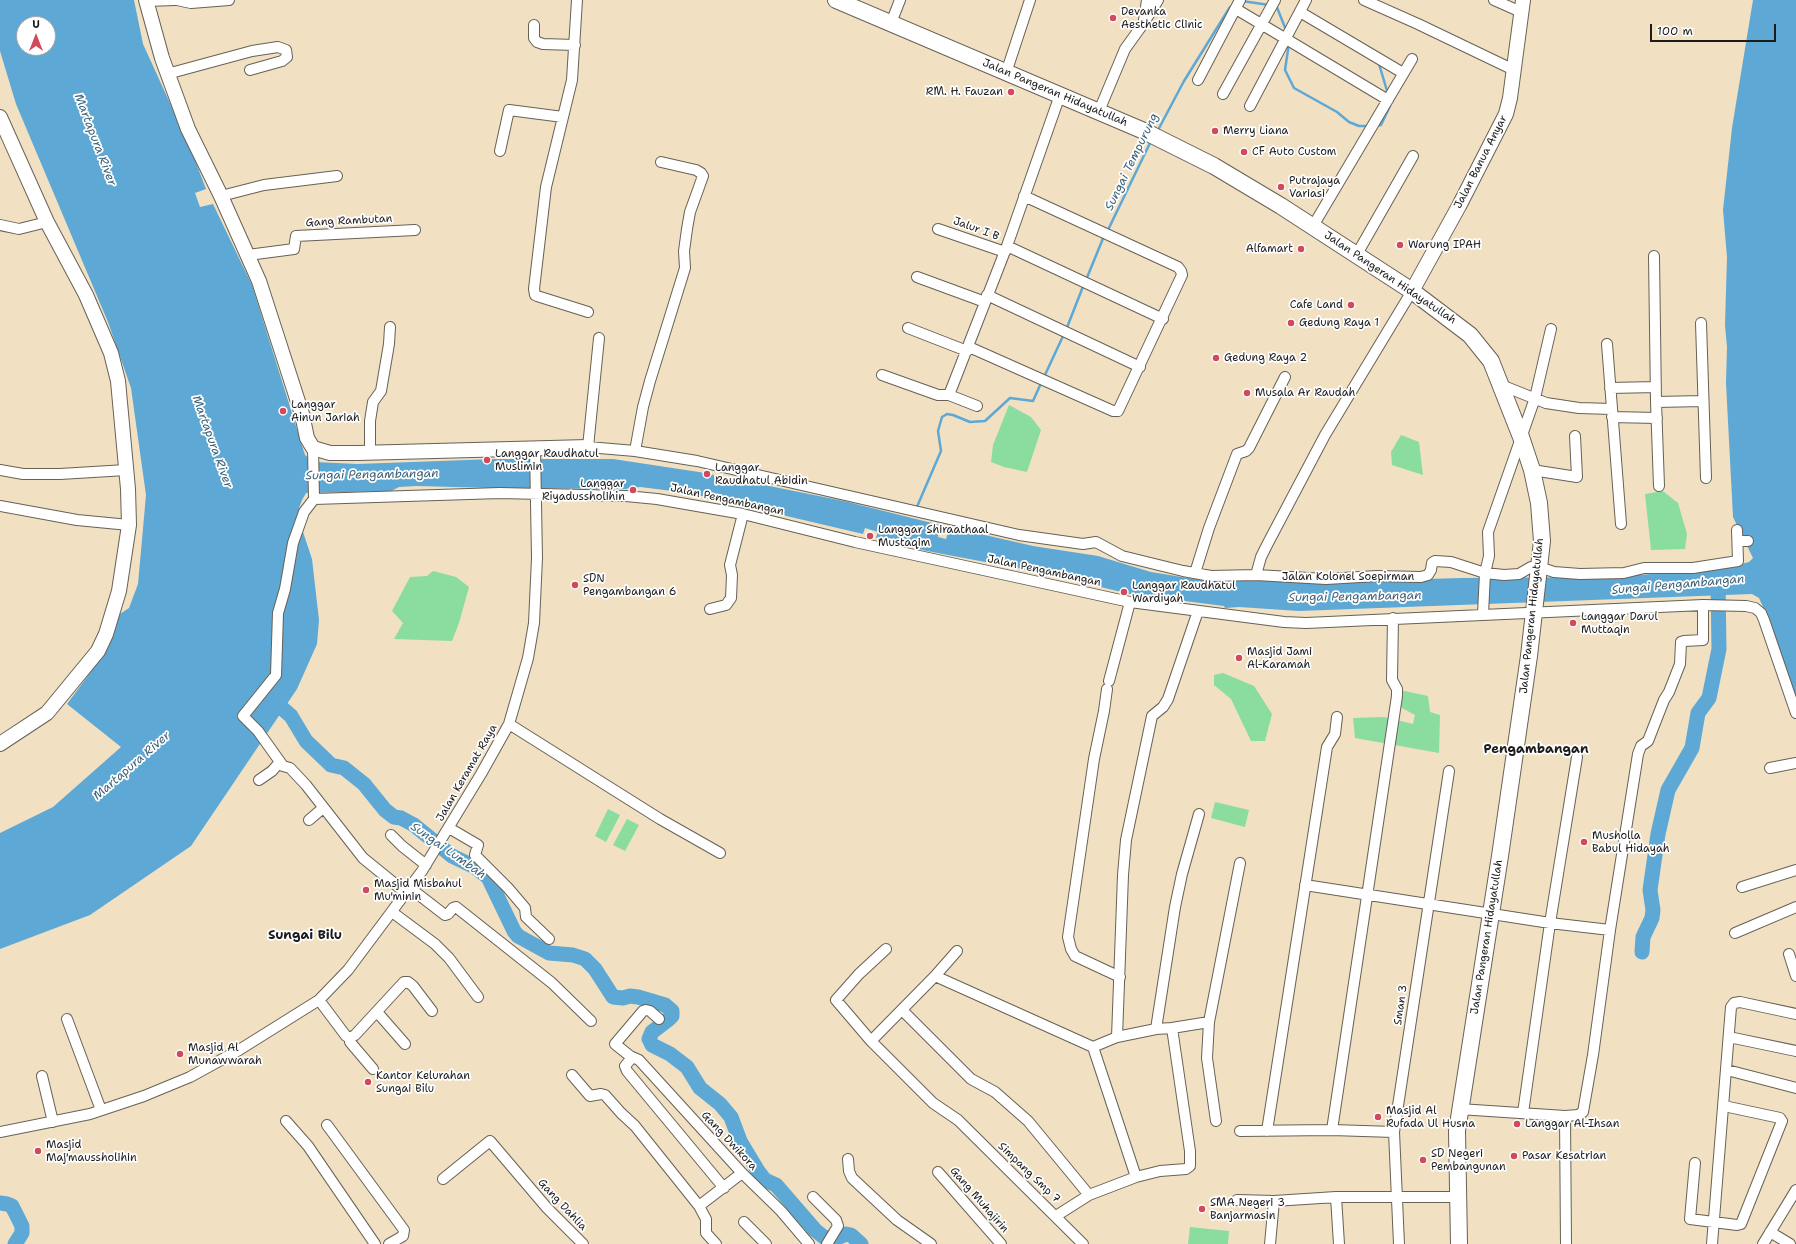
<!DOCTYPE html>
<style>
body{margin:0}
#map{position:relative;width:1796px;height:1244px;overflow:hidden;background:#f1e0c2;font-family:"Shantell Sans",sans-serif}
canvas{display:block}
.north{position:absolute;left:16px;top:16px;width:40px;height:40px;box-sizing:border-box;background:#fff;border:1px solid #a4a4a4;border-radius:50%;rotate:0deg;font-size:11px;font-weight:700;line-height:16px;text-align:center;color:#1c1c1c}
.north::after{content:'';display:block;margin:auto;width:14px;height:18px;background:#d1495b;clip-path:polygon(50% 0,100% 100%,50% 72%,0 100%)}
.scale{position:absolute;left:1650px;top:24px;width:126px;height:18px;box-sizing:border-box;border:2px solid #1c1c1c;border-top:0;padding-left:5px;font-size:12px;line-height:14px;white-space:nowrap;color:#1c1c1c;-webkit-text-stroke:3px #fff;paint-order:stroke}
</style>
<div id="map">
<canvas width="1796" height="1244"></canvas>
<div class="north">U</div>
<div class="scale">100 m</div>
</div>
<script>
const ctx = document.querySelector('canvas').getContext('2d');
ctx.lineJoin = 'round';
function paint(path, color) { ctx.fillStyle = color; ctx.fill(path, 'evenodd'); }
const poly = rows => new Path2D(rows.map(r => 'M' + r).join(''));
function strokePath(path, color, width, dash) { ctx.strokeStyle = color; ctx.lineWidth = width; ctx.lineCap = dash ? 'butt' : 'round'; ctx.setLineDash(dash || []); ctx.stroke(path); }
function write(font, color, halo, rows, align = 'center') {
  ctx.font = font + ' "Shantell Sans",sans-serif'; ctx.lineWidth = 3.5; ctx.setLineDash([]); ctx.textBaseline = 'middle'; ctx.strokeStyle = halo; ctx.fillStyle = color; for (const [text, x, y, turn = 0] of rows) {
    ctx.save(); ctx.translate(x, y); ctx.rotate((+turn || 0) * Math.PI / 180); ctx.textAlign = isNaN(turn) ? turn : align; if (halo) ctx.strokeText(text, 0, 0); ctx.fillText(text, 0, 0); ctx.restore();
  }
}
paint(poly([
 [1009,405,1031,417,1041,430,1027,472,1004,467,991,462,993,445],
 [1401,435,1419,442,1423,475,1392,465,1391,452],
 [1663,491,1678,503,1687,534,1685,549,1651,550,1645,494],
 [433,571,456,577,469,587,459,623,452,641,394,639,403,623,392,611,410,577,427,576],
 [1223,673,1254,686,1272,714,1265,741,1251,741,1231,699,1214,685,1214,675],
 [1400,690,1428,696,1430,712,1440,715,1439,753,1355,738,1353,718,1384,717,1413,724,1415,715,1400,707],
 [1215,802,1249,810,1245,827,1211,818],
 [608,809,620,815,606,842,595,836],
 [627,819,639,825,625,851,613,845],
 [1190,1227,1229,1231,1228,1244,1188,1244]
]), '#8add9f');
paint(poly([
 [0,0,134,0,143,44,190,147,206,189,195,193,200,207,213,204,252,285,305,455,314,462,357,464,495,459,613,459,699,472,844,501,940,525,938,537,946,539,950,527,1033,546,1098,556,1151,572,1194,579,1322,582,1462,578,1611,577,1706,570,1737,565,1749,562,1753,558,1733,517,1726,383,1727,347,1725,325,1727,257,1723,210,1732,128,1753,0,1796,0,1796,703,1764,609,1759,598,1752,594,1299,611,1239,607,1225,608,1224,606,1130,594,1033,571,927,551,876,538,878,532,865,528,863,534,689,493,640,487,625,489,492,488,417,486,399,487,391,491,306,493,302,500,299,508,299,520,312,559,319,620,317,644,297,689,191,846,90,915,0,949,0,833,53,807,121,747,67,704,107,650,120,614,129,608,138,584,146,495,131,388,108,322,16,104,0,51],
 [24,24,48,24,48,48,24,48]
]), '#5da8d5');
strokePath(poly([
 [1242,1,1269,5],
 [1276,5,1286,30],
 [1289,43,1285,70,1294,88,1337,112,1349,122,1359,126,1368,126],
 [1379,64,1388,94],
 [1375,126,1381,125,1390,106],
 [1157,132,1184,81,1230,7,1234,5],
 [1107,232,1151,141],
 [1086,280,1104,236],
 [1066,330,1084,284],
 [1044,377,1064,334],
 [916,509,941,451,938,431,942,417,947,414,953,415,970,422,985,421,1010,398,1033,401,1042,381]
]), '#5da8d5', 2.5);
strokePath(poly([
 [268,696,291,716,306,741,331,765,344,768,364,784,385,810,394,817,401,818,414,825,452,856,475,867,488,877,514,931,518,936,549,953,573,955,585,959,595,969,613,997,623,998,630,996,638,997,665,1005,672,1011,672,1016,669,1019,652,1032,649,1039,652,1045,670,1054,687,1067,700,1088,720,1104,731,1117,740,1141,758,1171,765,1180,776,1185,815,1230,825,1238,839,1237,846,1234,851,1235,861,1244],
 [1642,952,1643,937,1652,918,1653,910,1650,890,1658,834,1668,790,1692,748,1698,713,1709,698,1719,649,1718,583],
 [0,1203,7,1204,12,1206,22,1226,22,1233,15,1244]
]), '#5da8d5', 15);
const street = poly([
 [177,0,191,3,229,0],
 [577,0,572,80,546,187,534,289,535,295,537,296,588,312],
 [1364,0,1418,24,1514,70],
 [1494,0,1521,12],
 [146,1,175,0],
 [1236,9,1388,100],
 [1300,12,1403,73],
 [1144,20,1147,0],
 [891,23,900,0],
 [534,25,534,38,537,42,543,44,575,45],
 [1006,73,1030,0],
 [167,74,252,51,278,47,286,50,287,57,282,61,250,70],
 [1198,80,1240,0],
 [1223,94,1275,0],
 [1250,106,1306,0],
 [1099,111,1125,49,1143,24,1158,0],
 [500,151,509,110,563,117],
 [221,196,264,185,337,176],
 [0,225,19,229,47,222],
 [1313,226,1412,59],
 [938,229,1005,252],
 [1007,246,1163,319],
 [1357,254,1413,156],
 [248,255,294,249,296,236,415,230],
 [1654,256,1656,402,1659,486],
 [917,277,985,302],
 [987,295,1140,367],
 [1701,323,1706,478],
 [908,328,967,351],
 [599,338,588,447,635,451,697,461,1019,535,1083,544,1096,542,1122,556,1183,571,1211,576,1256,575,1326,579,1377,576,1421,577,1428,575,1431,570,1432,563,1435,561,1451,562,1485,573,1504,575,1519,574,1531,567,1539,567,1554,572,1580,574,1624,573,1644,568,1693,568,1738,561,1737,530],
 [1607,344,1621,524],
 [969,347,1113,411,1118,411,1182,275,1181,271,1178,267,1024,196],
 [882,375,938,395,949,395,977,406],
 [1501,385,1546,403,1579,408,1612,409],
 [1610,388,1656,387],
 [949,395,1007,246,1060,95],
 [1656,402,1703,401],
 [1612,417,1657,418],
 [313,448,314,499,304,512,293,543,285,589,278,613,276,675,243,716,258,731,283,766,290,768,306,785,363,858,406,893],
 [635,451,643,407,650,381,685,268,684,251,687,229,690,212,703,176,701,173,696,170,661,162],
 [370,453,370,421,373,402,381,391,389,344,390,327],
 [0,470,23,474,60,474,126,470],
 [1532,470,1577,477,1575,436],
 [314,499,500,493,626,496,657,499,743,514,855,542,1130,602,1284,622,1306,623,1703,605,1746,606,1755,608,1761,613,1764,620,1796,713],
 [0,506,77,520,129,525],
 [1738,541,1748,541],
 [1195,573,1209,528,1237,454,1246,451,1249,448,1285,377],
 [1256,575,1261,557,1268,543,1325,435,1412,291],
 [710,609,726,605,731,598,732,575,730,565,743,514],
 [1483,614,1485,573,1489,556,1488,532,1535,398,1551,329],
 [1109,681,1130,602],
 [1107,689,1104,711,1094,759,1068,937,1071,949,1075,956,1120,977],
 [509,724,660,819,720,853],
 [1770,768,1796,763],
 [259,780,272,771,280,762],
 [309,820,323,808],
 [449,828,478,845,475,855,508,888,525,908,526,917,549,939],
 [391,835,402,846,426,865],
 [1305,885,1550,923,1610,930],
 [1742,887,1796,870],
 [410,888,445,915,448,914,453,908,456,907,552,983,591,1021],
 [392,912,435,944,449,958,478,997],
 [1735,933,1796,907],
 [886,949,859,974,836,1000,871,1041,933,1103,958,1120,1083,1244],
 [1789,954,1796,976],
 [935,976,1093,1047,1136,1177,1089,1195,1056,1216],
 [319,1000,346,1036,350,1038,355,1035,404,982,408,982,413,986,432,1011],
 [902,1010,971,1079,995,1092,1028,1121,1089,1195],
 [377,1012,405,1044],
 [67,1019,101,1110],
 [659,1019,650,1011,646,1010,643,1011,615,1044,630,1056,630,1060,625,1066,627,1071,724,1188],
 [1209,1022,1240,863],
 [1172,1028,1209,1022,1207,1058,1216,1121],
 [1156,1029,1175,907,1182,874,1199,814],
 [1117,1037,1123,875,1126,840,1152,716,1163,707,1168,699,1198,611],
 [1729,1037,1796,1051],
 [350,1038,350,1042,373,1069],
 [871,1041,935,976,957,951],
 [1093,1047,1117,1037,1156,1029,1172,1028,1190,1151,1190,1166,1186,1169,1160,1171,1136,1177],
 [630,1056,639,1060,742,1173,781,1211,809,1244],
 [1727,1070,1796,1088],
 [572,1075,590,1096,601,1094,605,1095,621,1113,635,1126,699,1206,742,1173],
 [42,1076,53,1122],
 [1459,1109,1565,1116,1578,1115,1583,1112,1593,1055,1610,930,1638,754,1641,746,1648,741,1664,700,1669,692,1680,664,1681,642,1684,641,1703,640,1703,605],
 [1523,1113,1550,923,1577,757],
 [1565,1116,1566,1244],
 [286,1121,308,1146,375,1244],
 [327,1125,404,1230,403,1236,389,1244],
 [1332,1130,1397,696,1397,689,1392,680,1393,618],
 [1240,1131,1332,1130,1394,1132],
 [1267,1131,1327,747,1335,734,1337,717],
 [0,1132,90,1114,144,1096,190,1077,239,1050,319,1000,348,970,422,871,481,774,509,724,528,658,534,623,537,558,535,448],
 [848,1159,849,1171,852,1178,897,1220,931,1244],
 [1695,1163,1690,1219,1737,1225,1741,1224,1782,1121,1780,1118,1724,1106],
 [938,1172,1001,1244],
 [443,1179,490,1141,547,1208,583,1244],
 [813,1197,836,1220,838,1226,827,1244],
 [1336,1197,1339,1244],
 [1237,1200,1274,1201,1336,1197,1457,1197],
 [699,1206,706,1219,706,1233,716,1244],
 [744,1222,766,1244],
 [1770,1232,1790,1244],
 [1270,1244,1274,1201],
 [1399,1244,1394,1132,1449,771],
 [1712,1244,1731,1007,1734,1003,1740,1002,1796,1014],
 [1763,1244,1796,1190]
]);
const secondary = poly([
 [146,0,162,58,188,129,221,196,259,281,302,414,307,438,313,448,330,453,358,453,588,447],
 [0,117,47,222,86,295,111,353,118,381,128,489,129,525,119,591,106,634,98,651,47,713,0,744],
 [1412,291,1459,206,1506,114,1510,98,1523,0]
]);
const primary = poly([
 [836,0,1144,131,1214,166,1281,206,1412,291,1470,335,1491,361,1521,437,1532,470,1539,503,1542,541,1529,656,1500,856,1457,1131,1459,1244]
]);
strokePath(street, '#676156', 12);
strokePath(secondary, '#676156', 16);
strokePath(primary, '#676156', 18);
strokePath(street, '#fff', 10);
strokePath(secondary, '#fff', 14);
strokePath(primary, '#fff', 16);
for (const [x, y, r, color] of [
 [1113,18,4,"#d1495b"],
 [1011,92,4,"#d1495b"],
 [1215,131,4,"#d1495b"],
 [1244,152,4,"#d1495b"],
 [1281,187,4,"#d1495b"],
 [1400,245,4,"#d1495b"],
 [1301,249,4,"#d1495b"],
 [1351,305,4,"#d1495b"],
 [1291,323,4,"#d1495b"],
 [1216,358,4,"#d1495b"],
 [1247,393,4,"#d1495b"],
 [283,411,4,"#d1495b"],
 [487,460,4,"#d1495b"],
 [707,474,4,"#d1495b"],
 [633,490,4,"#d1495b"],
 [870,536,4,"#d1495b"],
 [575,585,4,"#d1495b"],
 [1124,592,4,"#d1495b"],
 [1573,623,4,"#d1495b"],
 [1239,658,4,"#d1495b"],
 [1584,842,4,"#d1495b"],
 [366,890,4,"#d1495b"],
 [180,1054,4,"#d1495b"],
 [368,1082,4,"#d1495b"],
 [1378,1117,4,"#d1495b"],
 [1517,1124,4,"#d1495b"],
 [38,1151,4,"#d1495b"],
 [1514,1156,4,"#d1495b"],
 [1423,1160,4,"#d1495b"],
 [1202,1209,4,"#d1495b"]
]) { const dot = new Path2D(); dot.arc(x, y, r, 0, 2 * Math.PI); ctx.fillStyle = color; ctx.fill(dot); strokePath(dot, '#fff', 1.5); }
write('11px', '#1c1c1c', '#fff', [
 ["Devanka",1121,12],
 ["Aesthetic Clinic",1121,25],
 ["RM. H. Fauzan",1003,92,"right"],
 ["Merry Liana",1223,131],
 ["CF Auto Custom",1252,152],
 ["Putrajaya",1289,181],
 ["Variasi",1289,194],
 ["Warung IPAH",1408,245],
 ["Alfamart",1293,249,"right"],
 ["Cafe Land",1343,305,"right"],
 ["Gedung Raya 1",1299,323],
 ["Gedung Raya 2",1224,358],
 ["Musala Ar Raudah",1255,393],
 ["Langgar",291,405],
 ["Ainun Jariah",291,418],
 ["Langgar Raudhatul",495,454],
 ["Muslimin",495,467],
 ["Langgar",715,468],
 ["Raudhatul Abidin",715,481],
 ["Langgar",625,484,"right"],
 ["Riyadussholihin",625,497,"right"],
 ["Langgar Shiraathaal",878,530],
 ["Mustaqim",878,543],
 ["SDN",583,579],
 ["Pengambangan 6",583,592],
 ["Langgar Raudhatul",1132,586],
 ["Wardiyah",1132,599],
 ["Langgar Darul",1581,617],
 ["Muttaqin",1581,630],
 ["Masjid Jami",1247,652],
 ["Al-Karamah",1247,665],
 ["Musholla",1592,836],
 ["Babul Hidayah",1592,849],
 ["Masjid Misbahul",374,884],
 ["Mu'minin",374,897],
 ["Masjid Al",188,1048],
 ["Munawwarah",188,1061],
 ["Kantor Kelurahan",376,1076],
 ["Sungai Bilu",376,1089],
 ["Masjid Al",1386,1111],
 ["Rufada Ul Husna",1386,1124],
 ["Langgar Al-Ihsan",1525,1124],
 ["Masjid",46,1145],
 ["Maj'maussholihin",46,1158],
 ["SD Negeri",1431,1154],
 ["Pembangunan",1431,1167],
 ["Pasar Kesatrian",1522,1156],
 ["SMA Negeri 3",1210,1203],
 ["Banjarmasin",1210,1216]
], 'left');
write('11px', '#1c1c1c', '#fff', [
 ["Jalan Pangeran Hidayatullah",1055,93,23],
 ["Jalan Banua Anyar",1481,162,-63],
 ["Gang Rambutan",349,221,-3],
 ["Jalur I B",976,229,20],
 ["Jalan Pangeran Hidayatullah",1390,278,34],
 ["Jalan Pengambangan",727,500,12],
 ["Jalan Pengambangan",1044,571,12],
 ["Jalan Kolonel Soepirman",1348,577],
 ["Jalan Pangeran Hidayatullah",1532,616,-84],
 ["Jalan Keramat Raya",467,773,-60],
 ["Jalan Pangeran Hidayatullah",1487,937,-81],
 ["Sman 3",1401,1005,-82],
 ["Gang Dwikora",729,1141,47],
 ["Simpang Smp 7",1029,1173,44],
 ["Gang Muhajirin",979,1200,49],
 ["Gang Dahlia",562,1205,47]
]);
write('italic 12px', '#3c6278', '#fff', [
 ["Martapura River",95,140,69],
 ["Sungai Tempurung",1132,162,-64],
 ["Martapura River",212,442,70],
 ["Sungai Pengambangan",372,475,-1],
 ["Sungai Pengambangan",1678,585,-5],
 ["Sungai Pengambangan",1355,597,-1],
 ["Martapura River",132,766,-41],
 ["Sungai Lumbah",448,851,35]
]);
write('bold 13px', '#1c1c1c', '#fff', [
 ["Pengambangan",1536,750],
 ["Sungai Bilu",305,936]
]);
</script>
